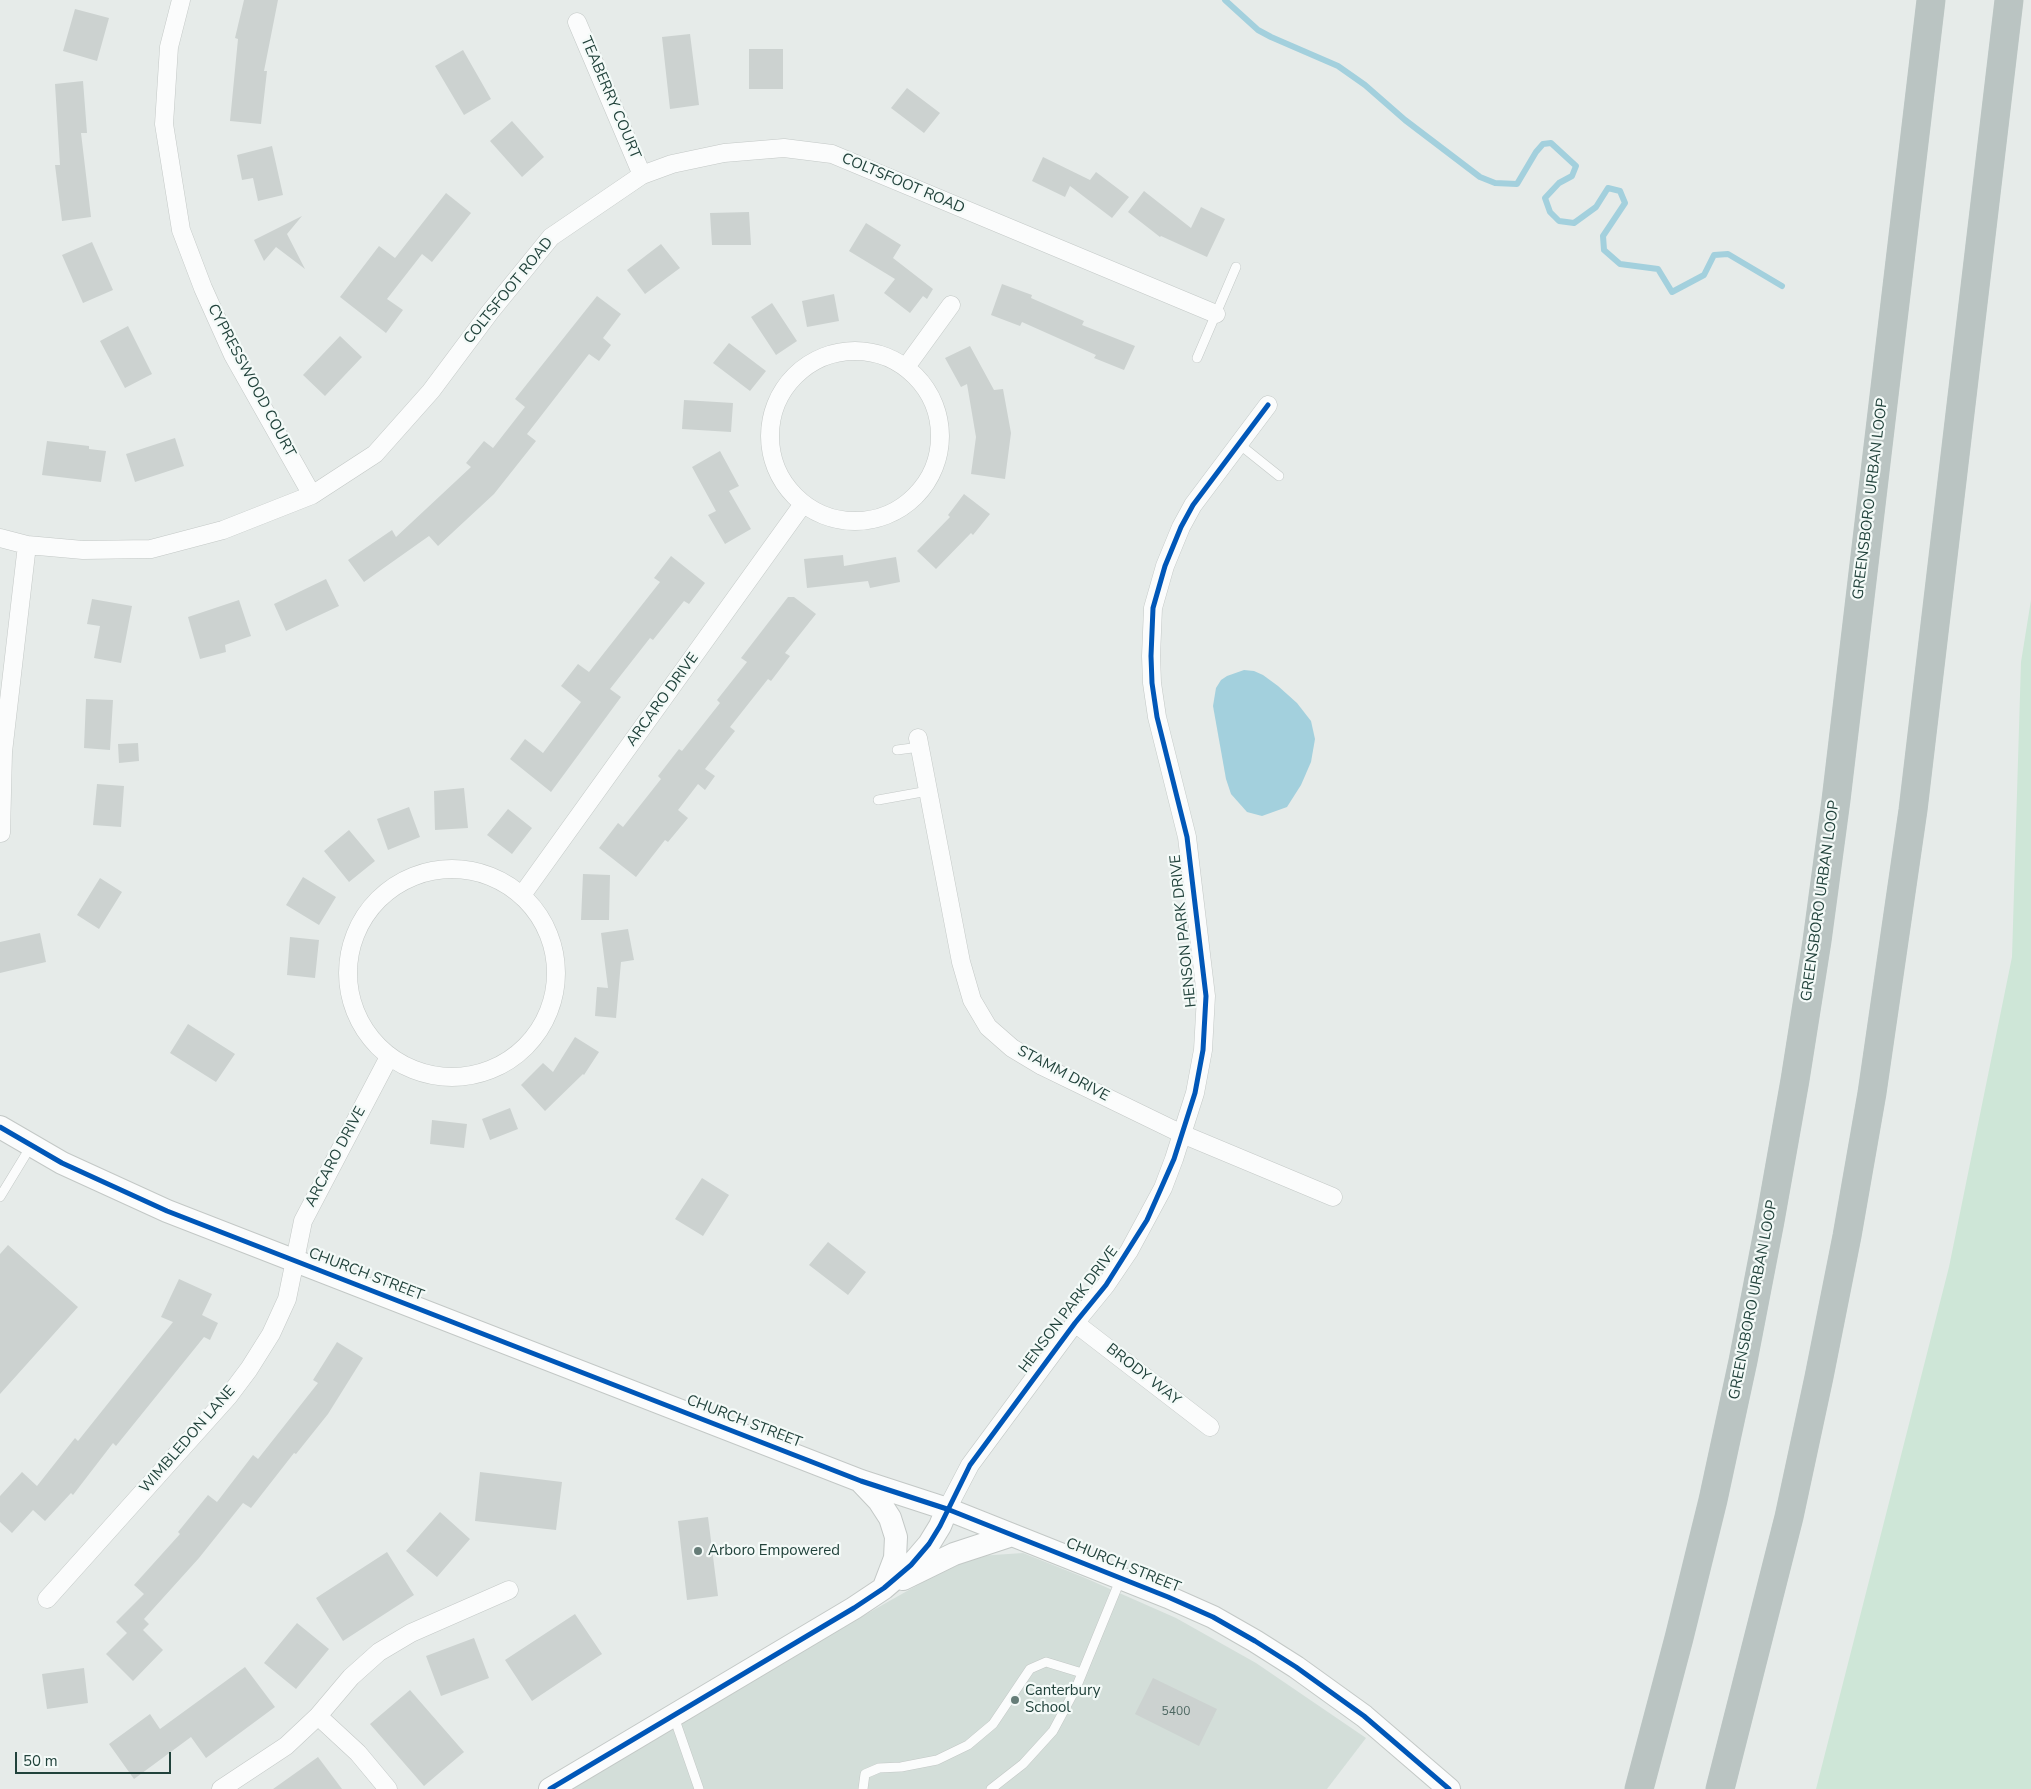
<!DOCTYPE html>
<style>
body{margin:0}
#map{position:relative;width:2031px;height:1789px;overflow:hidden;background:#e6ebe9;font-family:"Nunito Sans",sans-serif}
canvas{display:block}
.scale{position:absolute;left:15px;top:1752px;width:156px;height:22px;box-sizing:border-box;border:2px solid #21423b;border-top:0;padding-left:6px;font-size:15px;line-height:18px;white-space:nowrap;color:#21423b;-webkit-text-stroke:4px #f4faf8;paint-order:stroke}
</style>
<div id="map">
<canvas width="2031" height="1789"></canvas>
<div class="scale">50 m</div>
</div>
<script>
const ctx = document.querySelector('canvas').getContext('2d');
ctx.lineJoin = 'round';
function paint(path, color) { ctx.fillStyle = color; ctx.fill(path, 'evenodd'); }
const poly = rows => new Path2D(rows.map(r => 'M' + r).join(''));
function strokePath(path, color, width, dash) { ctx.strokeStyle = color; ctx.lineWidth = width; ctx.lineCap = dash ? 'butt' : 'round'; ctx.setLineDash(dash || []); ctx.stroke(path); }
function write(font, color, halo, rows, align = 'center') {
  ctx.font = font + ' "Nunito Sans",sans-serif'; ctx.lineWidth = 4.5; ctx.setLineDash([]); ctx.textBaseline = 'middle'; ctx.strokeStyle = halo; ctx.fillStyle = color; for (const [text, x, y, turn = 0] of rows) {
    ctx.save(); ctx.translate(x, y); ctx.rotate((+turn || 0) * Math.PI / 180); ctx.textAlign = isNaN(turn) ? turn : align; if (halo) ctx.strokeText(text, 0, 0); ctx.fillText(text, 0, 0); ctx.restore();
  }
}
paint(poly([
 [1023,1553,1083,1577,1176,1618,1256,1663,1366,1738,1327,1789,571,1789,792,1656,939,1573,979,1556]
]), '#d3ded9');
paint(poly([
 [2031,600,2031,1789,1816,1789,1949,1267,2012,957,2021,662]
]), '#cee6d7');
paint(poly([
 [1244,670,1254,671,1263,675,1278,686,1297,703,1311,721,1315,739,1311,762,1301,785,1287,807,1262,816,1247,812,1231,794,1226,779,1213,706,1216,688,1221,680,1227,676]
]), '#a3d0dd');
strokePath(poly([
 [1225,0,1258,30,1271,37,1338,66,1365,85,1405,120,1480,177,1495,183,1517,184,1536,152,1543,144,1551,143,1576,166,1572,176,1559,183,1545,198,1550,212,1559,221,1574,223,1596,207,1608,188,1620,191,1625,203,1603,236,1604,250,1620,264,1658,269,1672,292,1704,275,1714,255,1728,254,1782,286]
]), '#a3d0dd', 6);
paint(poly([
 [244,0,278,0,264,71,267,71,261,124,230,121,238,39,235,38],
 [75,9,109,18,97,61,63,51],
 [690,34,699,105,670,109,662,37],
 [749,49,783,49,783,89,749,89],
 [463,50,491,99,464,115,435,66],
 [83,81,87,133,81,133,91,217,62,221,55,165,60,165,55,84],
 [907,88,940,113,924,133,891,108],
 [512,121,544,157,522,177,490,141],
 [272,146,283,195,258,201,253,178,242,180,237,155],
 [1043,157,1090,180,1096,172,1129,197,1112,218,1070,186,1065,197,1032,181],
 [1144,191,1191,228,1201,207,1225,219,1207,257,1161,236,1160,237,1128,212],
 [446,193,471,213,432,262,422,254,387,299,403,310,386,333,340,297,379,246,395,258],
 [749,212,751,245,712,245,710,213],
 [302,216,287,234,305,269,276,247,264,261,254,240],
 [866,223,901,245,893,258,933,289,927,299,923,296,910,313,884,293,895,279,849,251],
 [92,242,113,290,83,303,62,255],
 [661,244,680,268,645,294,627,270],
 [1002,284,1032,295,1031,298,1084,321,1082,325,1135,346,1124,370,1094,358,1096,355,1022,322,1020,326,991,315],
 [834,294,839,321,807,327,802,301],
 [597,296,621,314,603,338,611,345,599,361,589,354,527,434,536,441,494,494,438,546,429,536,364,582,348,560,392,530,396,537,471,467,466,463,484,441,493,448,525,407,515,399],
 [772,303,797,341,776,355,751,317],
 [128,326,152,374,125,388,100,341],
 [340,336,362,357,325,396,303,375],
 [729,343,766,371,750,391,713,363],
 [970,346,994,390,1003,389,1011,433,1005,479,971,474,976,437,967,384,961,387,945,358],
 [684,400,733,403,731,432,682,429],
 [175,438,184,466,135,482,126,454],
 [47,441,89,446,89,449,106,451,101,482,42,475],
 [720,451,739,486,729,491,751,529,725,544,708,515,716,511,692,467],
 [964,494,990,514,973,535,971,533,936,569,917,551,950,517,948,515],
 [843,555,844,566,896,557,900,582,870,588,868,581,807,588,804,559],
 [671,556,705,583,689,604,684,601,653,640,650,638,610,689,621,697,551,792,510,759,525,739,543,753,581,702,561,686,578,664,589,672,660,582,654,578],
 [326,579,339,606,286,631,274,604],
 [788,597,794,597,816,614,785,653,790,656,771,681,768,679,730,727,735,731,705,769,715,776,705,790,698,784,678,810,688,818,668,842,665,840,636,877,599,848,618,823,623,827,661,779,658,776,679,749,682,751,720,703,717,700,747,662,741,658],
 [92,599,132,606,121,663,94,658,100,626,87,624],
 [239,600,251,636,225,645,226,652,200,659,188,617],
 [86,699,113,700,110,750,84,748],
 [138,743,139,761,119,763,118,744],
 [97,784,124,786,121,827,93,825],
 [464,788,468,828,435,830,434,791],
 [409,807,420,837,388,850,377,819],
 [508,809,532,828,512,854,487,835],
 [349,830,375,861,349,882,324,851],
 [583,874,610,875,609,920,581,920],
 [303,877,336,897,319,925,286,905],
 [100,878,122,892,99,929,77,915],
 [628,929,634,960,621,962,616,1018,595,1016,597,987,608,988,601,933],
 [40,933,46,962,0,973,0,942],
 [290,937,319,940,315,978,287,975],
 [188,1024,235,1054,216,1082,170,1053],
 [575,1037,599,1052,584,1075,583,1074,545,1111,521,1085,543,1063,553,1072],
 [510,1108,518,1129,490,1140,482,1119],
 [432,1120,467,1124,464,1148,430,1144],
 [702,1178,729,1195,703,1236,675,1219],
 [828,1242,866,1272,848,1295,809,1265],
 [8,1245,78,1307,0,1394,0,1254],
 [179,1279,212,1294,202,1315,218,1323,210,1340,204,1337,116,1446,113,1443,73,1495,71,1493,45,1521,33,1510,12,1533,0,1522,0,1496,22,1472,37,1486,75,1438,78,1441,173,1322,161,1317],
 [337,1342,363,1358,328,1414,296,1454,294,1453,251,1508,243,1503,199,1558,144,1619,149,1624,143,1630,163,1650,133,1681,106,1654,127,1633,116,1622,144,1594,134,1585,180,1534,178,1532,208,1495,217,1502,253,1455,258,1459,318,1383,313,1380],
 [480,1472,562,1482,556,1530,475,1521],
 [440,1512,470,1539,437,1577,406,1551],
 [708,1517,718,1596,687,1600,678,1521],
 [387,1552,414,1595,343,1641,316,1598],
 [575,1614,602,1654,532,1701,505,1660],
 [297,1623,329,1649,296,1689,264,1663],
 [474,1638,489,1678,441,1696,426,1656],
 [245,1667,275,1707,206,1758,191,1737,134,1779,109,1744,150,1714,160,1729],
 [84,1668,88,1703,47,1709,42,1674],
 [1153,1678,1217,1709,1199,1746,1135,1714],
 [410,1690,464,1752,424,1786,370,1724],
 [318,1757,342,1789,273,1789]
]), '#ccd2d0');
const service = poly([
 [1197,358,1236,267],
 [1239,444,1279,476],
 [897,750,920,747],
 [878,800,928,791],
 [0,1197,31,1146],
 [674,1717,699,1789],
 [863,1789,865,1774,879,1768,901,1767,937,1760,968,1745,993,1724,1030,1669,1046,1662,1082,1673],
 [991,1789,1023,1764,1053,1731,1076,1688,1121,1578]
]);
const minor = poly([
 [181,0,169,47,164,124,181,230,203,288,233,355,312,495],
 [577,22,642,175],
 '770 436a85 85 0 1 1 170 0a85 85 0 1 1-170 0Z',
 [906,367,951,305],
 [0,538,27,545,83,550,151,549,223,530,312,495,375,454,431,391,490,312,551,237,642,175,672,164,724,153,784,148,832,154,1216,314],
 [918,738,961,962,972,1000,988,1027,1012,1048,1042,1066,1182,1134,1333,1197],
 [1,833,3,752,27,545],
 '348 973a104 104 0 1 1 208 0a104 104 0 1 1-208 0Z',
 [522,895,803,504],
 [1075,1323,1210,1427],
 [947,1509,970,1465,1075,1323,1106,1285,1129,1251,1163,1188,1174,1159,1195,1093,1203,1050,1206,996,1187,837,1157,717,1152,683,1151,656,1153,608,1165,566,1181,527,1193,505,1268,405],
 [47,1599,228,1397,249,1369,271,1334,287,1299,303,1221,389,1057],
 [318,1716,358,1753,388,1789],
 [221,1789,286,1746,318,1716,351,1677,379,1652,411,1633,509,1590]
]);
const tertiary = poly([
 [0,1127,62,1163,167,1211,861,1481,947,1509,1168,1597,1213,1617,1255,1641,1296,1667,1364,1716,1449,1789],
 [861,1482,879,1501,890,1518,896,1537,895,1558,884,1587],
 [903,1579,954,1554,1012,1535],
 [550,1789,854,1608,884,1588,911,1565,929,1544,940,1526,947,1509]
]);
const motorway = poly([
 [1639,1789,1679,1638,1713,1500,1743,1361,1770,1221,1795,1080,1817,941,1836,800,1931,0],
 [1720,1789,1789,1517,1819,1377,1847,1236,1872,1093,1913,810,2009,0]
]);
strokePath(service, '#c3c8c6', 10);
strokePath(minor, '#c3c8c6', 19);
strokePath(tertiary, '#c3c8c6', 24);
strokePath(motorway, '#bdc7c5', 29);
strokePath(service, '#fbfcfc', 9);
strokePath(minor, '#fbfcfc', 18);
strokePath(tertiary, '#fbfcfc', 22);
strokePath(motorway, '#bac4c2', 28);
strokePath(poly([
 [0,1127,62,1163,167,1211,861,1481,947,1509,1168,1597,1213,1617,1255,1641,1296,1667,1364,1716,1449,1789],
 [550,1789,854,1608,884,1588,911,1565,929,1544,940,1526,970,1465,1075,1323,1106,1285,1147,1220,1174,1159,1195,1093,1203,1050,1206,996,1187,837,1157,717,1152,683,1151,656,1153,608,1165,566,1181,527,1193,505,1268,405]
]), '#0057b8', 5);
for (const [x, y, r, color] of [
 [698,1551,5,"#667d78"],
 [1015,1700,5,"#667d78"]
]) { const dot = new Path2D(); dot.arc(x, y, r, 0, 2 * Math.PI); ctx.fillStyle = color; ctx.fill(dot); strokePath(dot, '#f4faf8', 2); }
write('12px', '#4d6761', null, [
 ["5400",1176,1712]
]);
write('15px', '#21423b', '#f4faf8', [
 ["TEABERRY COURT",610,98,67],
 ["COLTSFOOT ROAD",903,184,23],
 ["COLTSFOOT ROAD",509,291,-51],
 ["CYPRESSWOOD COURT",251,381,62],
 ["GREENSBORO URBAN LOOP",1871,499,-83],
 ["ARCARO DRIVE",663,700,-54],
 ["GREENSBORO URBAN LOOP",1821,901,-82],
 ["HENSON PARK DRIVE",1184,931,-96],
 ["STAMM DRIVE",1063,1074,28],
 ["ARCARO DRIVE",336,1157,-62],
 ["CHURCH STREET",366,1275,21],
 ["GREENSBORO URBAN LOOP",1754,1300,-79],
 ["HENSON PARK DRIVE",1069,1310,-53],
 ["BRODY WAY",1143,1375,38],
 ["CHURCH STREET",744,1422,21],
 ["WIMBLEDON LANE",188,1440,-49],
 ["CHURCH STREET",1123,1566,22]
]);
write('15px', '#21423b', '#f4faf8', [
 ["Arboro Empowered",708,1551],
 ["Canterbury",1025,1691],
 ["School",1025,1708]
], 'left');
</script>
